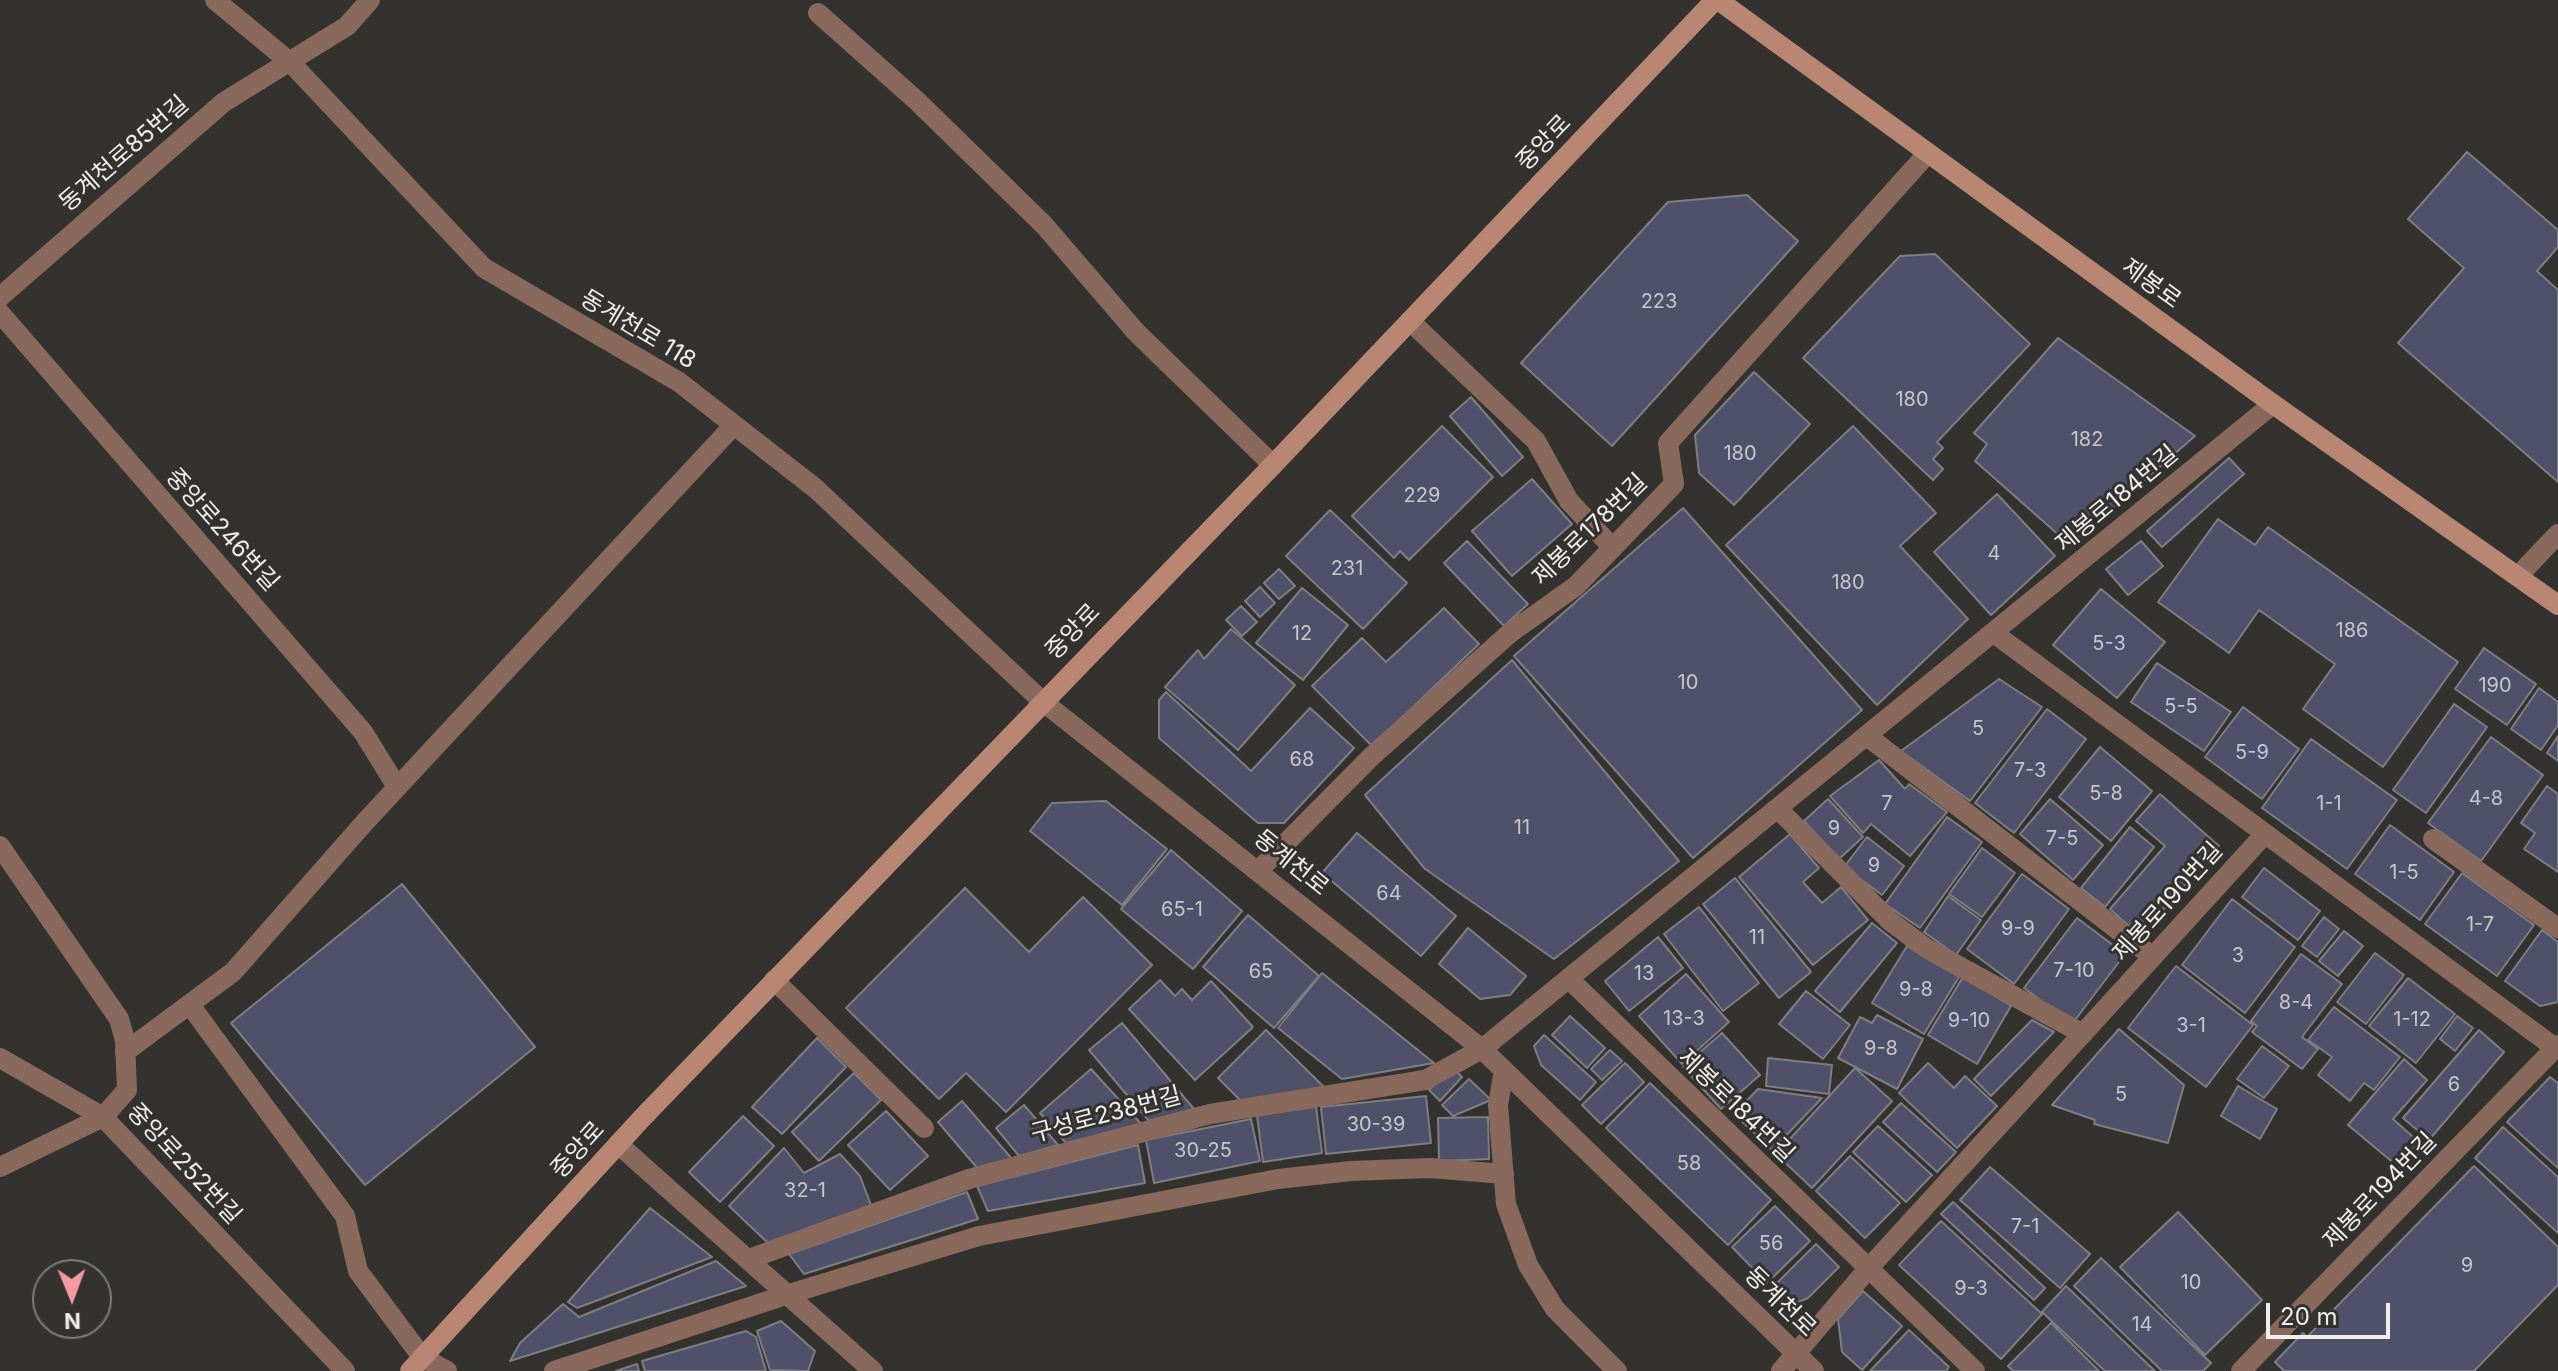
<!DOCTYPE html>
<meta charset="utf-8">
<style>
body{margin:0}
#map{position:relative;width:2558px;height:1371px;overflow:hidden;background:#33322f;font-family:Inter,sans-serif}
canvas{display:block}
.north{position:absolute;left:32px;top:1259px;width:80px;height:80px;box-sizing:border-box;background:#33322f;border:2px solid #7e7d7b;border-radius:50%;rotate:179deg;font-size:22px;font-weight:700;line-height:32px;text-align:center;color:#efeeec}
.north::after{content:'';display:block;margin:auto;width:28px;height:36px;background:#f59b9f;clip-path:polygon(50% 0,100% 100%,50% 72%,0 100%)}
.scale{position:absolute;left:2266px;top:1303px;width:124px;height:36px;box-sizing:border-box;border:4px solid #efeeec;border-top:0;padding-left:10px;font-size:24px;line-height:28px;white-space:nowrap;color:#efeeec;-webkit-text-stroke:6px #33322f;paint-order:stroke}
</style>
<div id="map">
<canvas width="2558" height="1371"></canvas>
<div class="north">N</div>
<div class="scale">20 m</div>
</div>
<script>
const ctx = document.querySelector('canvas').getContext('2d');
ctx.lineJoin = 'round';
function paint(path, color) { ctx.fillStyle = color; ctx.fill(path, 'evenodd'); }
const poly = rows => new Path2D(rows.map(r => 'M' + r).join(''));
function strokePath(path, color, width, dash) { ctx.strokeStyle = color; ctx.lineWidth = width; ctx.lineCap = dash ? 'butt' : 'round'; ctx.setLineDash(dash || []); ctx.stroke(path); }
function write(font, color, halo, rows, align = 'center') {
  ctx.font = font + ' Inter,"Noto Sans KR",sans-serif'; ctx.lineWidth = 6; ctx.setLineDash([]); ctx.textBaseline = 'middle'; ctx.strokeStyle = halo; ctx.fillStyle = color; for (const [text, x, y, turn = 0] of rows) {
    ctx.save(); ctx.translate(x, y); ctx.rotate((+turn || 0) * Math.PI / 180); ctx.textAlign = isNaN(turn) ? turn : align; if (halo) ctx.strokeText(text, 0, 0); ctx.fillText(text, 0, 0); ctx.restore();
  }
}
const building = poly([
 [2467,152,2558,230,2558,247,2537,271,2558,290,2558,482,2398,343,2464,268,2408,219,2467,152],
 [1747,195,1798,241,1612,446,1521,363,1668,202,1747,195],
 [1935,254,2030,344,1937,442,1943,448,1933,459,1943,469,1933,480,1803,358,1900,256,1935,254],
 [2058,338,2195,436,2070,545,1975,461,1987,444,1974,433,2058,338],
 [1754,372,1810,424,1734,505,1699,473,1695,435,1754,372],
 [1471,397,1523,457,1502,476,1450,416,1471,397],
 [1442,426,1493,477,1409,560,1400,551,1394,558,1352,516,1442,426],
 [1853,426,1936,513,1900,546,1968,619,1877,705,1726,545,1853,426],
 [2229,458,2244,474,2162,547,2147,531,2229,458],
 [1532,479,1572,524,1512,576,1472,531,1532,479],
 [1997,494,2055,556,1991,615,1934,552,1997,494],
 [1683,508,1862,710,1693,858,1514,656,1683,508],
 [1330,510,1407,583,1363,629,1286,556,1330,510],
 [2218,519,2255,545,2268,527,2458,662,2383,767,2303,709,2335,664,2259,610,2229,653,2158,602,2218,519],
 [1467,541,1528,604,1504,626,1444,563,1467,541],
 [2141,541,2163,566,2128,595,2106,569,2141,541],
 [1279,569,1295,586,1279,599,1264,583,1279,569],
 [1260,587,1275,603,1260,617,1245,601,1260,587],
 [1302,588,1348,625,1303,680,1256,643,1302,588],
 [2101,589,2165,642,2117,698,2053,645,2101,589],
 [1241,606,1257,622,1242,636,1226,620,1241,606],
 [1444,608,1479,644,1372,746,1312,686,1362,638,1386,662,1444,608],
 [1231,629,1295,685,1238,750,1165,687,1198,650,1204,659,1231,629],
 [2484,648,2536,684,2507,725,2455,689,2484,648],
 [1512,660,1679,861,1554,959,1425,869,1365,795,1512,660],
 [2157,663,2231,712,2204,751,2131,702,2157,663],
 [1999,679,2042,707,1970,801,1901,751,1999,679],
 [2539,688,2558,702,2558,725,2541,750,2511,729,2539,688],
 [1166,692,1251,771,1310,708,1354,748,1284,823,1258,823,1159,738,1159,700,1166,692],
 [2454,704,2487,727,2426,813,2393,790,2454,704],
 [2243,707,2299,749,2262,799,2205,757,2243,707],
 [2047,709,2086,739,2014,833,1975,803,2047,709],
 [2558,736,2558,761,2547,753,2558,736],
 [2491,737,2543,775,2481,861,2428,823,2491,737],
 [2311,739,2397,800,2347,869,2262,808,2311,739],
 [2100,747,2152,791,2111,841,2059,797,2100,747],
 [1879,760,1905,789,1909,784,1947,812,1910,856,1871,824,1863,833,1830,796,1879,760],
 [2547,786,2558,794,2558,872,2524,849,2535,833,2521,823,2547,786],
 [2160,794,2219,846,2140,936,2110,909,2165,846,2136,821,2160,794],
 [1828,799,1863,837,1839,859,1804,821,1828,799],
 [2050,799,2103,845,2073,880,2020,834,2050,799],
 [1106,801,1167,849,1122,905,1030,831,1052,803,1106,801],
 [1947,817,1982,842,1920,928,1885,904,1947,817],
 [2390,825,2454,872,2420,920,2355,874,2390,825],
 [2130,827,2154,847,2105,907,2081,888,2130,827],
 [1357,833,1456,916,1421,956,1322,873,1357,833],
 [1790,834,1819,868,1803,882,1822,903,1841,887,1868,920,1813,965,1739,877,1790,834],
 [1867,837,1904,866,1882,895,1844,867,1867,837],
 [1982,848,2015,873,1982,917,1949,894,1982,848],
 [1171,850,1242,911,1193,969,1121,909,1171,850],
 [2264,868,2320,911,2298,940,2242,897,2264,868],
 [2462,873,2534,925,2497,976,2425,924,2462,873],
 [2022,874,2069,909,2014,984,1967,949,2022,874],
 [1735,878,1811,972,1779,998,1703,904,1735,878],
 [402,884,535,1047,365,1185,231,1023,402,884],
 [965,888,1029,952,1083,897,1152,965,1006,1112,966,1073,939,1099,846,1008,965,888],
 [1948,896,1981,920,1956,955,1924,932,1948,896],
 [2232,899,2295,947,2245,1013,2182,965,2232,899],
 [1699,907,1759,983,1723,1011,1664,934,1699,907],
 [1248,915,1319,976,1274,1028,1203,967,1248,915],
 [2324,917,2339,929,2317,957,2302,946,2324,917],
 [2077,918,2125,954,2072,1024,2024,988,2077,918],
 [1872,923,1897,943,1840,1012,1815,991,1872,923],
 [1468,928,1526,976,1510,995,1480,999,1439,964,1468,928],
 [2542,930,2558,942,2558,1002,2540,1006,2505,981,2542,930],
 [2344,931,2363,946,2338,976,2319,961,2344,931],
 [1658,937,1683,968,1629,1011,1605,981,1658,937],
 [1907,946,1959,977,1924,1034,1872,1003,1907,946],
 [2375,953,2404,975,2366,1024,2337,1002,2375,953],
 [2301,954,2342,984,2302,1037,2318,1049,2302,1069,2252,1032,2257,1026,2251,1021,2301,954],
 [2176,966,2253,1025,2206,1087,2128,1028,2176,966],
 [1322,973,1434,1063,1342,1079,1278,1028,1322,973],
 [1686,974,1729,1022,1682,1064,1639,1016,1686,974],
 [1963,977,2011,1006,1977,1064,1928,1035,1963,977],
 [2408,978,2455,1014,2416,1063,2369,1026,2408,978],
 [1160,980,1175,996,1182,989,1192,1000,1211,981,1253,1027,1195,1080,1129,1009,1160,980],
 [1806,991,1850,1025,1823,1059,1779,1024,1806,991],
 [2334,1007,2400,1057,2374,1090,2364,1083,2350,1101,2318,1075,2332,1057,2308,1040,2334,1007],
 [1877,1015,1923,1039,1897,1089,1838,1058,1860,1017,1872,1023,1877,1015],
 [1570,1016,1605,1048,1587,1068,1552,1035,1570,1016],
 [2457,1016,2473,1028,2455,1051,2440,1039,2457,1016],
 [2032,1020,2054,1032,1991,1096,1974,1079,2032,1020],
 [1122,1023,1194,1109,1149,1121,1089,1050,1122,1023],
 [2119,1029,2184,1085,2168,1143,2094,1124,2095,1120,2052,1105,2119,1029],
 [1266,1030,1324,1087,1242,1102,1218,1078,1266,1030],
 [2479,1030,2504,1052,2429,1140,2403,1118,2479,1030],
 [1722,1033,1760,1075,1721,1109,1683,1067,1722,1033],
 [1544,1035,1596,1082,1580,1100,1541,1065,1534,1046,1544,1035],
 [817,1038,846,1067,782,1134,752,1107,817,1038],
 [2262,1046,2289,1066,2264,1098,2237,1079,2262,1046],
 [1610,1050,1622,1061,1602,1080,1591,1069,1610,1050],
 [1768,1058,1832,1065,1829,1094,1766,1086,1768,1058],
 [2404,1059,2427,1080,2393,1119,2422,1145,2402,1170,2348,1125,2404,1059],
 [1625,1063,1644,1082,1601,1124,1582,1105,1625,1063],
 [1928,1063,1954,1088,1965,1076,1997,1106,1957,1148,1899,1093,1928,1063],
 [1452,1067,1462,1077,1440,1101,1429,1090,1452,1067],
 [1855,1068,1892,1101,1812,1188,1776,1154,1855,1068],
 [1091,1069,1142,1125,1066,1143,1040,1113,1091,1069],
 [854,1073,881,1100,819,1161,792,1132,854,1073],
 [2550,1077,2558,1083,2558,1168,2507,1122,2550,1077],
 [1469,1079,1491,1100,1453,1116,1442,1105,1469,1079],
 [1650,1083,1771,1200,1728,1245,1606,1128,1650,1083],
 [2238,1086,2277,1109,2260,1139,2221,1116,2238,1086],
 [1758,1089,1822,1098,1772,1150,1734,1114,1758,1089],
 [1426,1096,1431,1143,1326,1154,1321,1107,1426,1096],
 [962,1101,1012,1159,978,1169,938,1122,962,1101],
 [1901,1103,1956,1152,1937,1172,1883,1122,1901,1103],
 [1024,1105,1058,1145,1019,1156,996,1128,1024,1105],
 [1316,1107,1322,1153,1263,1162,1257,1115,1316,1107],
 [886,1111,928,1156,890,1190,848,1145,886,1111],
 [743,1116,774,1146,720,1202,689,1172,743,1116],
 [1488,1117,1489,1159,1439,1161,1438,1118,1488,1117],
 [1251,1119,1260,1161,1154,1183,1146,1140,1251,1119],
 [1878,1126,1932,1175,1906,1202,1853,1152,1878,1126],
 [2503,1127,2558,1177,2558,1233,2475,1158,2503,1127],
 [1138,1145,1145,1183,988,1211,977,1186,1138,1145],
 [784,1148,804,1173,840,1154,860,1176,872,1208,768,1243,729,1206,784,1148],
 [1850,1156,1900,1203,1865,1238,1816,1191,1850,1156],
 [2474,1166,2558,1247,2558,1285,2474,1371,2284,1371,2275,1362,2303,1333,2307,1337,2474,1166],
 [1990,1167,2090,1254,2060,1288,1960,1200,1990,1167],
 [967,1192,978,1219,804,1274,789,1254,967,1192],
 [1953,1202,2045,1288,2034,1300,1941,1214,1953,1202],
 [1775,1206,1810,1241,1767,1283,1732,1247,1775,1206],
 [650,1208,712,1257,577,1308,568,1302,650,1208],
 [2178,1212,2262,1300,2205,1355,2120,1267,2178,1212],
 [1941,1221,2042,1314,2001,1359,1899,1265,1941,1221],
 [1816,1244,1839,1267,1808,1298,1794,1304,1775,1285,1816,1244],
 [2101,1258,2211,1363,2203,1371,2162,1371,2074,1286,2101,1258],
 [716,1261,746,1286,510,1361,520,1343,563,1304,579,1317,716,1261],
 [2066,1286,2155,1371,2105,1371,2042,1312,2066,1286],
 [1863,1291,1902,1326,1862,1370,1842,1352,1838,1319,1863,1291],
 [781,1321,815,1351,808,1371,770,1370,757,1331,781,1321],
 [2051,1323,2099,1371,2013,1371,2008,1366,2051,1323],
 [1909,1330,1949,1367,1946,1371,1870,1371,1909,1330],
 [746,1331,756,1337,766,1371,645,1371,642,1361,746,1331],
 [637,1364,639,1371,616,1371,637,1364]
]);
paint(building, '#4f5069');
strokePath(building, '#7e7e82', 2);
strokePath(poly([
 [818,13,917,101,1044,225,1136,332,1273,465],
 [1410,321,1536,441,1569,501,1613,548],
 [2519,575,2558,534],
 [1867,736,2153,957],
 [1778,809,1890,921,1926,948,2083,1034],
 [2433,839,2558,928],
 [774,980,924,1128],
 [190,1005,345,1216,358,1271,422,1357,447,1371],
 [125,1052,233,972,365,822,734,425],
 [749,1259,969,1179,1210,1114,1425,1080,1482,1049],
 [554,1371,789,1294]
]), '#88695c', 20);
strokePath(poly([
 [215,0,291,63,484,268,679,382,815,488,1042,701,1482,1049,1814,1371],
 [0,297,224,102,347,26,370,0],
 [0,313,363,732,397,787],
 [1995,634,2558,1050],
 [0,846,119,1019,125,1040,127,1090,103,1117,0,1167],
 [1259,870,1372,756,1510,633,1576,586,1674,484,1668,443,1927,154],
 [1569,979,1975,1371],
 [1482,1049,2273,404],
 [0,1058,103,1117,345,1371],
 [1504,1070,1498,1105,1506,1204,1528,1265,1555,1309,1617,1371],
 [618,1144,873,1371],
 [789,1294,979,1236,1278,1179,1351,1171,1430,1168,1504,1174],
 [1781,1371,1867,1270,2264,835],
 [2241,1371,2558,1045]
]), '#88695c', 20);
strokePath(poly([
 [1718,0,2273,404,2558,605],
 [410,1371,644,1116,1273,465,1715,0]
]), '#b98673', 20);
write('20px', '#c7c6cb', null, [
 ["223",1659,302],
 ["180",1912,400],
 ["182",2087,440],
 ["180",1740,454],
 ["229",1422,496],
 ["4",1994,554],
 ["231",1347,569],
 ["180",1848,583],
 ["186",2352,631],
 ["12",1302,634],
 ["5-3",2109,644],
 ["10",1688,683],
 ["190",2495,686],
 ["5-5",2181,707],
 ["5",1978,729],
 ["5-9",2252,753],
 ["68",1302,760],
 ["7-3",2030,771],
 ["5-8",2106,794],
 ["4-8",2486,799],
 ["7",1887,804],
 ["1-1",2329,804],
 ["11",1522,828],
 ["9",1834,829],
 ["7-5",2062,839],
 ["9",1874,866],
 ["1-5",2404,873],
 ["64",1389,894],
 ["65-1",1182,910],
 ["1-7",2480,925],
 ["9-9",2018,929],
 ["11",1757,938],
 ["3",2238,956],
 ["7-10",2074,971],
 ["65",1261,972],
 ["13",1644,974],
 ["9-8",1916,990],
 ["8-4",2296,1003],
 ["13-3",1684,1019],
 ["1-12",2412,1020],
 ["9-10",1969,1021],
 ["3-1",2191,1026],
 ["9-8",1881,1049],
 ["6",2454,1085],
 ["5",2121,1095],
 ["30-39",1376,1125],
 ["30-25",1203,1151],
 ["58",1689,1164],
 ["32-1",805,1191],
 ["7-1",2025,1227],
 ["56",1771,1244],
 ["9",2467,1266],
 ["10",2191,1283],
 ["9-3",1971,1289],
 ["14",2142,1325]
]);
write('24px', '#efeeec', '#33322f', [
 ["중앙로",1544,143,-46],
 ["동계천로85번길",124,154,-41],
 ["제봉로",2151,284,36],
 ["동계천로 118",638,330,31],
 ["제봉로184번길",2117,499,-40],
 ["중앙로246번길",222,530,48],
 ["제봉로178번길",1590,530,-44],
 ["중앙로",1073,632,-46],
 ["동계천로",1291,863,39],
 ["제봉로190번길",2168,902,-48],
 ["제봉로184번길",1736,1106,44],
 ["구성로238번길",1106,1115,-15],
 ["중앙로",578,1150,-48],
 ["중앙로252번길",184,1164,47],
 ["제봉로194번길",2380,1191,-46],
 ["동계천로",1780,1302,44]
]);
</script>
